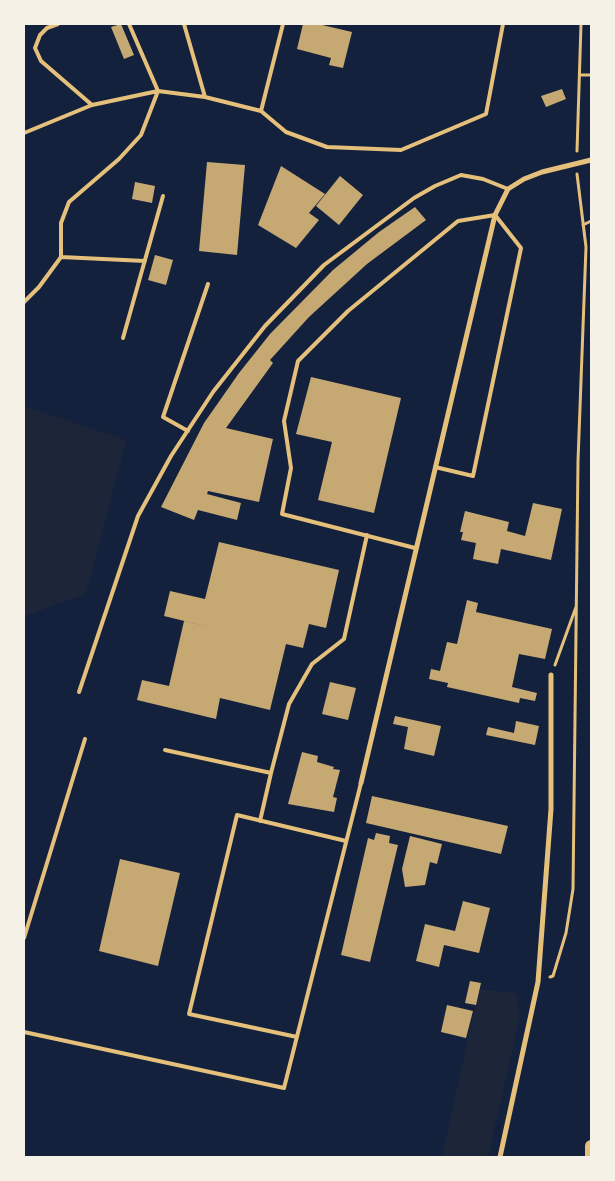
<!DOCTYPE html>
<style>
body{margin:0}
#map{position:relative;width:615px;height:1181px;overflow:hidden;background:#14213d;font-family:Jost,sans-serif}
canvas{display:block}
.frame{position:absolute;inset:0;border:25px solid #f6f1e7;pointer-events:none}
</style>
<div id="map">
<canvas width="615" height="1181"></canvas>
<div class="frame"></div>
</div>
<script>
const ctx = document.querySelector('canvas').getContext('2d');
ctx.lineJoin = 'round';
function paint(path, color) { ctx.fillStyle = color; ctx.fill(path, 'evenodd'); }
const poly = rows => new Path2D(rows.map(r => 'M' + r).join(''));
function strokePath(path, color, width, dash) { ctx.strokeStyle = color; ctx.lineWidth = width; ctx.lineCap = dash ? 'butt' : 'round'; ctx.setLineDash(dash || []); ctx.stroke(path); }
paint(poly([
 [24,406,126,440,86,594,24,616],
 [479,989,516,993,520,1016,488,1157,442,1157]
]), '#1d2539');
paint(poly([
 [121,24,134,55,124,59,111,27],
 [303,24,318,24,352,32,343,68,329,65,331,58,297,49],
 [562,89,566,99,546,107,541,96],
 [207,162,245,165,237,255,199,251],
 [281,166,325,194,309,213,319,220,296,248,258,225],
 [340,176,363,195,339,225,316,206],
 [135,182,155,186,152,203,132,199],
 [415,207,426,220,367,264,309,317,270,360,273,363,226,428,273,439,259,502,208,491,207,494,241,503,237,520,198,510,194,520,161,507,204,423,239,373,270,334,333,270,379,232],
 [155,255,173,260,166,285,148,280],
 [311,377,401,398,374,513,318,500,332,442,296,434],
 [533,503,562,509,551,560,501,549,498,564,473,559,476,543,461,540,463,532,460,532,465,511,509,522,507,531,525,536],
 [219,542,339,570,326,628,309,624,303,648,286,644,270,710,220,698,216,719,137,700,142,680,169,686,184,621,217,629,164,616,170,591,205,599],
 [467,600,478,603,476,612,552,629,545,659,519,654,512,687,537,693,535,701,520,698,519,703,447,687,448,683,429,679,431,669,440,671,447,642,457,644],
 [330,682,356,688,348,720,322,714],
 [395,716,441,726,434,756,404,749,408,727,393,724],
 [516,721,539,726,535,745,486,735,488,727,514,733],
 [302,752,318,756,317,762,334,767,333,769,340,770,333,797,337,798,334,812,288,804],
 [372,796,508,826,501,854,366,823],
 [376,833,390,836,389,843,398,845,370,962,341,955,368,838,374,840],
 [410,836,442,844,437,864,430,862,425,885,405,887,402,869],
 [120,859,180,873,158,966,99,951],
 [463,901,490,908,479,953,444,945,439,967,416,961,425,924,455,931],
 [470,981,481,983,476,1005,465,1003],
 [447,1005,473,1011,466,1038,441,1032]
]), '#c6a872');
strokePath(poly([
 [580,75,591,75],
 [577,151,581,24],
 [583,225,591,221],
 [555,665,576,607],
 [550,977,553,976,566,933,573,889,578,461,586,247,577,174]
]), '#e5c07b', 3);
strokePath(poly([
 [58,24,47,28,40,35,35,48,41,61,92,105],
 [184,24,205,97],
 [261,111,286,132,327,147,401,150,486,114,503,24],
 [24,133,92,105,158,91,205,97,261,111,283,24],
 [61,257,145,261],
 [24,302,39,287,61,257,61,223,69,202,119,159,141,135,158,91,129,24],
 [123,338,163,196],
 [188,431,163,417,208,284],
 [415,548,282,514,291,468,284,421,298,361,348,311,458,221,495,215,521,248,473,476,435,467],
 [79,692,138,516,171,456,213,392,265,326,324,265,414,198,435,186,461,175,483,179,508,189],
 [165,750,271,773,289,704,312,664,344,639,367,535],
 [260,821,271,773],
 [24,938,85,739],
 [24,1032,284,1088,361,783],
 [297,1037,189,1014,237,815,346,841]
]), '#e5c07b', 4);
strokePath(poly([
 [361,783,495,215,508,189,524,179,542,172,591,160],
 [500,1157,538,982,551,809,551,675]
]), '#e5c07b', 5);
strokePath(poly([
 [591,1157,591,1146]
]), '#e5c07b', 12);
</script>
